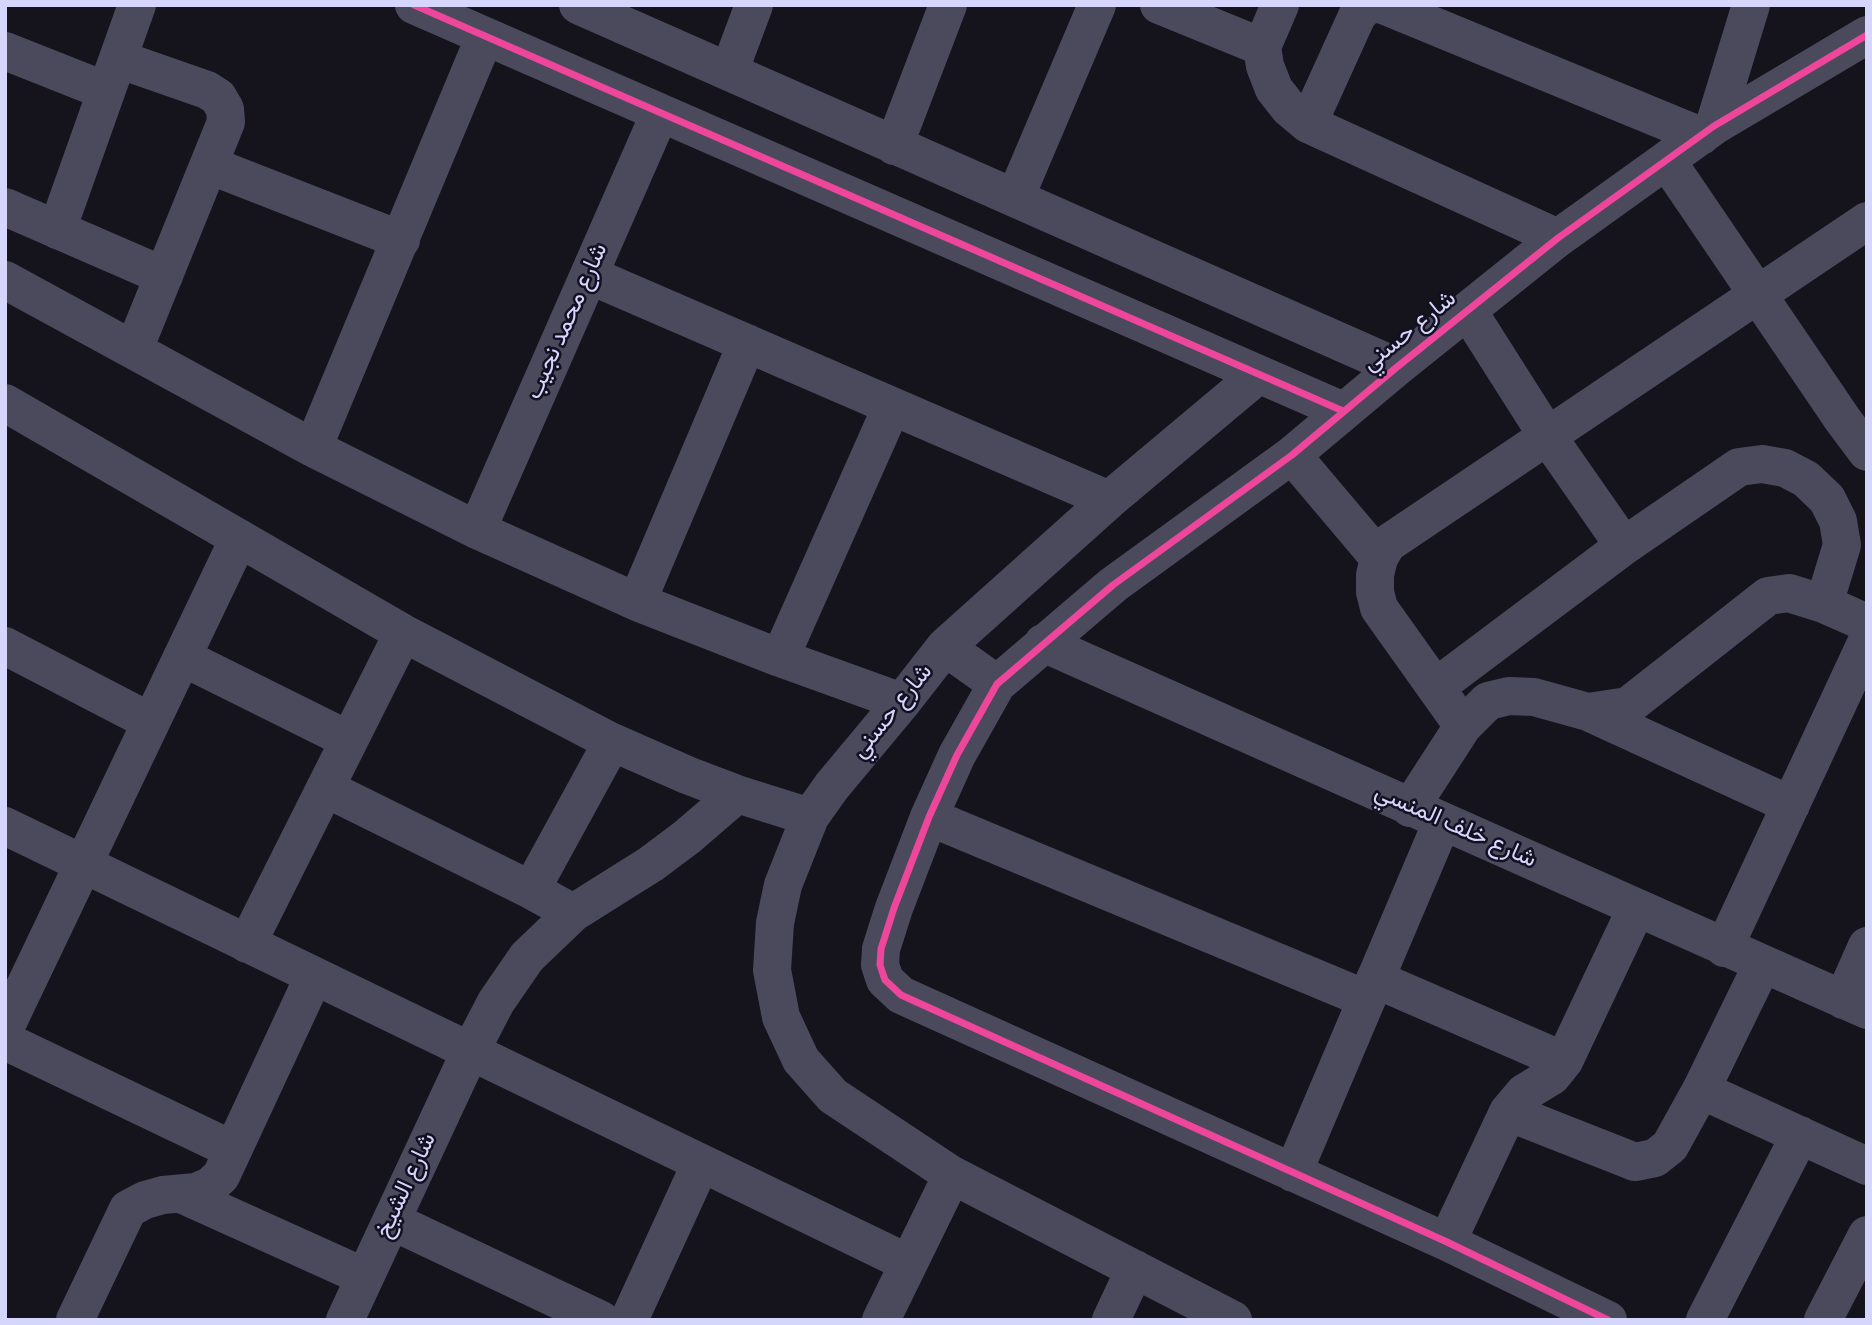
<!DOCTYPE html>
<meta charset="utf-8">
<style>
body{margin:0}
#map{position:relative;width:1872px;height:1325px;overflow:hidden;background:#15141d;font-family:"Source Sans 3",sans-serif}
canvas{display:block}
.frame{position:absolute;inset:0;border:7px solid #d6d5fb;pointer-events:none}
</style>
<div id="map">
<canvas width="1872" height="1325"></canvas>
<div class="frame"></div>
</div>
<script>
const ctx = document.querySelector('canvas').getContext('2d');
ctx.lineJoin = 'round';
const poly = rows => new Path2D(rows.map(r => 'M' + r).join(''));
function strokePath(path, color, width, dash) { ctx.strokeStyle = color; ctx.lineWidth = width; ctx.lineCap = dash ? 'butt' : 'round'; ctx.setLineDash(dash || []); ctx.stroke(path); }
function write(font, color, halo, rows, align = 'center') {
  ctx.font = font + ' "Source Sans 3",Vazirmatn,sans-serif'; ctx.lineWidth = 5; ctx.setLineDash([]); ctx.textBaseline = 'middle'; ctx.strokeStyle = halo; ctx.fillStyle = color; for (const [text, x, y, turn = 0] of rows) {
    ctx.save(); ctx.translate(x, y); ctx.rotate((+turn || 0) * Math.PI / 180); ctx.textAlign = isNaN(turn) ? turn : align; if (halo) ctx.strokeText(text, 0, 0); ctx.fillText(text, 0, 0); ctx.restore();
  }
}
strokePath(poly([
 [414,5,1343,411],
 [578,5,1397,367],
 [1159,5,1262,47,1265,66,1274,89,1289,108,1308,124,1558,238],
 [1383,5,1701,136],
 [1262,47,1280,5],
 [5,51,106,91],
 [118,59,207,90,218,97,225,109,226,122,134,349],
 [729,72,754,5],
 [1308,124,1357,16,1365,7,1371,5],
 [1714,126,1751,5],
 [894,146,948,5],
 [1667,161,1843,420,1867,452],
 [209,165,401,240],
 [1015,198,1097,5],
 [5,207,164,276],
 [57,230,137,5],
 [589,275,1109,500],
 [5,280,313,448,477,530,637,602,780,658,902,702],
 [1468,311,1548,437,1624,546],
 [5,403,403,633,612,742,687,775,737,794,810,817],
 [313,448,485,36],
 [1292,455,1379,558],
 [477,530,660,113],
 [637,602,747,343],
 [1043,643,1867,1010],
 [5,646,151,722],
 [945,647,997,684],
 [182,657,349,740],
 [780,658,892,406],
 [1436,687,1624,546,1739,467,1762,464,1785,468,1806,479,1827,499,1838,521,1842,545,1824,604],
 [1588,712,1791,805],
 [1463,726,1379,608,1375,592,1375,575,1379,558,1387,544,1867,221],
 [325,788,531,890,573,913],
 [1410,808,1463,726,1488,701,1509,696,1534,697,1588,712,1628,706,1768,596,1789,593,1824,604,1867,623],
 [929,817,1366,999],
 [5,826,908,1263],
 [531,890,612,742],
 [247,944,403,633],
 [1724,948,1867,641],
 [1375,979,1564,1061],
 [1843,1000,1867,946],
 [5,1028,239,538],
 [5,1041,233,1150],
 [1701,1090,1867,1166],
 [1508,1112,1635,1162,1655,1158,1670,1146,1701,1090,1762,965],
 [1293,1173,1442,822],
 [181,1194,365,1277],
 [392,1221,601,1320],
 [1447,1242,1508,1112,1524,1093,1552,1076,1564,1061,1636,909],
 [75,1320,128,1209,145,1200,163,1195,196,1192,210,1186,221,1176,314,976],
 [345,1320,470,1052,496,1002,527,957,573,913,651,864,687,837,737,794],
 [629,1320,701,1163],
 [881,1320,952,1175],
 [1111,1320,1135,1269],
 [1233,1320,952,1175,833,1096,801,1060,781,1017,772,970,775,923,783,885,810,817,832,786,902,702,945,647,1109,500,1258,375],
 [1608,1320,1447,1242,901,995,885,980,880,965,881,949,894,908,929,817,957,755,997,684,1113,585,1292,455,1397,367,1558,238,1714,126,1867,35],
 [1705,1320,1800,1135],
 [1823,1320,1867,1235]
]), '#4b4a5d', 38);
strokePath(poly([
 [414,5,1343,411],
 [1608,1320,1447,1242,901,995,885,980,880,965,881,949,894,908,929,817,957,755,997,684,1113,585,1292,455,1397,367,1558,238,1714,126,1867,35]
]), '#ed469a', 7);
write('24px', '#d6d5fb', '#121021', [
 ["شارع محمد نجيب",568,322,-66],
 ["شارع حسني",1410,332,-39],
 ["شارع حسني",893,712,-51],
 ["شارع خلف المنسي",1455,827,24],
 ["شارع الشيخ",407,1186,-65]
]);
</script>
